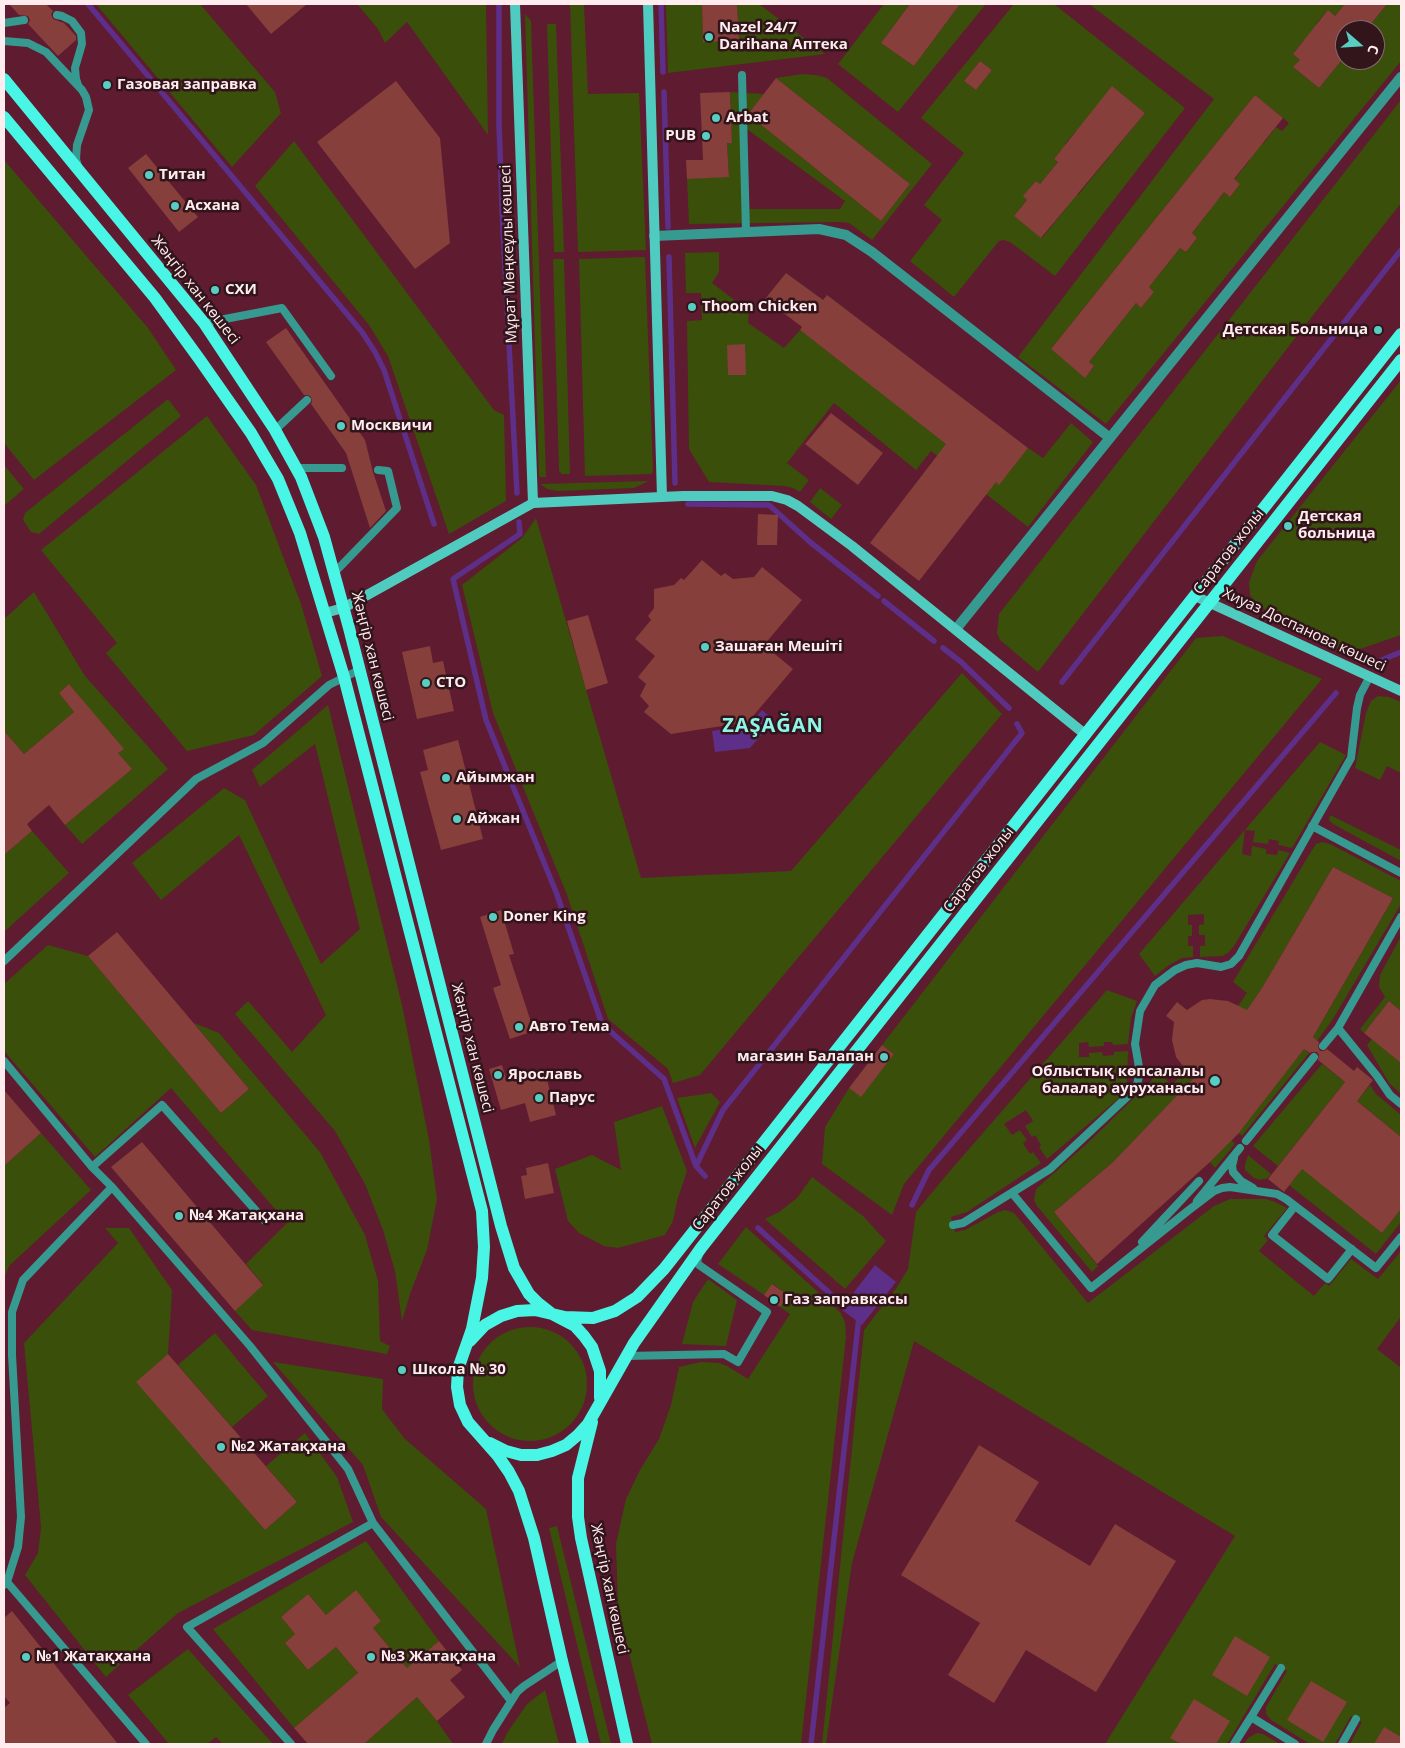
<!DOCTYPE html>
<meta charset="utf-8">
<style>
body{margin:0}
#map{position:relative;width:1405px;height:1748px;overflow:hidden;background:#5f1b30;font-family:"Open Sans",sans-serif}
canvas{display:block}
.frame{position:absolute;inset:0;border:5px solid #feecef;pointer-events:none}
.north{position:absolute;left:1335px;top:20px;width:50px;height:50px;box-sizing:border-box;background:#32141b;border:1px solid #846a70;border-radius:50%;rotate:109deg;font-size:14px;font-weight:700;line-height:20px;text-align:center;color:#feecef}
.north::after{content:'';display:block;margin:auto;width:18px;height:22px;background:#57cec1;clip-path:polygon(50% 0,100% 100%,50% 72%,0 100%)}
</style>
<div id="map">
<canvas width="1405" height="1748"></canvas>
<div class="frame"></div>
<div class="north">С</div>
</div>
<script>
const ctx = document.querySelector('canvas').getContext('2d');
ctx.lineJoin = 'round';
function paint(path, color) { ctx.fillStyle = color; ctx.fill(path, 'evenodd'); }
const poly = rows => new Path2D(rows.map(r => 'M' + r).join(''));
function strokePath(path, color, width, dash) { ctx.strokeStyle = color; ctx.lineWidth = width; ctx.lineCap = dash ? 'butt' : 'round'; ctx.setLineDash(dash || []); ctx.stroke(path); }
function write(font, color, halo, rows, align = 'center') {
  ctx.font = font + ' "Open Sans",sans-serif'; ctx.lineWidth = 5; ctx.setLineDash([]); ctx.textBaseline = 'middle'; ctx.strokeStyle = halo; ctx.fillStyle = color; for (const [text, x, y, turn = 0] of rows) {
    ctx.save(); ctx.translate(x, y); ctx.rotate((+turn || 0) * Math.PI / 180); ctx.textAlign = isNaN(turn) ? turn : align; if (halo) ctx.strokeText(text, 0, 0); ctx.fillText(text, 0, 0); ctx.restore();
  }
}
paint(poly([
 [96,4,200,4,275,92,281,113,232,167],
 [357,4,486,4,488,135,407,22,385,43,378,29],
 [570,4,584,4,588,94,639,93,646,250,578,252],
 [666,4,702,4,703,38,739,39,737,4,759,4,825,54,668,73],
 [884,4,910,4,881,43,914,66,960,4,986,4,898,112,838,64],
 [1014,4,1054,4,1185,108,1055,276,1010,242,1004,240,999,241,954,297,910,261,942,220,924,205,964,153,921,118],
 [980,61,992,70,976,90,964,81],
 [1113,87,1145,113,1078,195,1073,191,1067,207,1042,238,1014,216,1027,200,1024,196,1036,181,1040,184,1058,162,1054,159,1060,151,1064,154,1069,148,1065,144,1076,131,1081,134],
 [1089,4,1124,5,1125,4,1345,4,1335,16,1328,10,1316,24,1320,28,1308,43,1304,40,1293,54,1300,60,1294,68,1319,88,1345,56,1345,60,1375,60,1375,30,1366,30,1387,4,1401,4,1401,61,1106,424,1018,357,1214,99],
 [1255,95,1289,123,1282,131,1276,127,1263,144,1257,140,1245,155,1250,160,1234,180,1240,184,1230,197,1224,192,1220,198,1214,193,1207,214,1192,233,1197,238,1186,252,1180,248,1149,287,1154,292,1141,308,1136,303,1089,362,1094,367,1085,377,1051,349],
 [525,14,531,21,546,477,539,477],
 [547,24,556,24,564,252,554,252],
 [802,74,816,75,827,78,932,164,872,240,849,223,842,222,689,224,687,179,729,176,727,143,732,142,730,92,764,94,748,114,759,123,763,119,764,127,881,221,910,184,776,78],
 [744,127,845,201,840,209,746,209],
 [1401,100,1401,203,1296,337,1038,672,1000,640,997,633,999,614],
 [294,141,494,410,504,415,506,501,449,534,388,356,369,325,255,186],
 [4,160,148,328,176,370,34,480,4,443],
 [719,252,719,272,712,283,749,311,748,323,784,348,800,330,999,484,1028,448,1043,458,1071,423,1093,442,1028,527,931,451,916,470,834,403,787,463,809,480,800,492,793,488,784,486,709,482,689,449,687,321,702,320,701,293,686,293,685,253],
 [645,257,653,469,652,474,585,476,579,259],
 [553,259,564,259,570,474,562,474,559,471],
 [1401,380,1401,635,1357,650,1341,650,1257,605,1250,595,1249,582,1257,561],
 [168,399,181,416,39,534,31,532,23,520,25,513],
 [207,416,256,485,301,604,322,676,254,735,187,751,106,653,117,643,41,550],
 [4,465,24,489,4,506],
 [649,481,634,488,557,491,547,489,540,484],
 [820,488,842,505,831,519,810,502],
 [536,518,641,878,791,871,962,673,1002,714,700,1075,673,1083,668,1069,608,1019,567,895,493,713,462,585,522,538],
 [34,592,85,676,168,769,82,844,65,825,131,769,118,753,123,749,69,684,59,693,74,712,24,754,4,731,4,619],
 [1223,636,1322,679,904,1184,892,1215,822,1164,825,1127,849,1088,861,1096,894,1054,882,1045,1196,638],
 [1378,696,1389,697,1401,702,1401,773,1387,766,1380,780,1355,768,1366,713,1371,701],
 [328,705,402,1005,429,1140,437,1199,427,1250,410,1294,402,1321,395,1271,383,1230,365,1184,335,1131,235,1014,248,1001,292,1052,326,1015,239,835,161,900,132,863,224,788,245,800,321,964,360,929,315,744,260,787,252,770],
 [1320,742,1346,755,1292,848,1278,845,1279,841,1269,839,1268,844,1253,842,1255,831,1245,830,1242,854,1251,856,1252,846,1266,849,1266,854,1277,855,1278,850,1290,853,1234,946,1228,953,1222,956,1200,957,1200,946,1205,946,1205,935,1199,935,1199,925,1204,924,1204,914,1188,915,1188,925,1192,925,1192,936,1188,936,1188,946,1193,946,1193,957,1182,958,1169,965,1155,976,1139,954],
 [1330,815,1401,850,1401,861,1333,824,1329,820],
 [32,831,69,873,4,932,4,855],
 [1322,842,1330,844,1401,881,1401,904,1333,1019,1317,1041,1313,1037,1393,898,1333,867,1262,988,1246,1012,1238,1006,1247,993,1233,982,1312,850,1316,844],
 [1401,936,1401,1011,1389,1001,1364,1033,1360,1029,1385,997,1379,987,1380,975],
 [48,945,88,956,221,1113,249,1089,194,1023,219,1033,320,1152,365,1235,378,1281,380,1341,390,1346,387,1354,252,1330,235,1311,263,1284,246,1264,287,1223,171,1088,95,1157,4,1051,4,984],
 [1107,990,1137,1001,1131,1018,1128,1044,1113,1045,1112,1042,1104,1042,1104,1046,1089,1047,1088,1042,1079,1043,1079,1057,1089,1057,1089,1053,1102,1052,1103,1056,1114,1055,1114,1052,1128,1051,1127,1082,1124,1091,1119,1098,1047,1159,1039,1147,1041,1145,1035,1135,1032,1137,1025,1126,1033,1121,1026,1110,1004,1124,1012,1135,1020,1130,1027,1140,1023,1143,1030,1154,1033,1152,1041,1163,967,1212,951,1217,955,1232,965,1230,998,1212,1005,1210,1014,1213,1088,1303,1214,1206,1230,1199,1266,1199,1275,1202,1287,1208,1264,1236,1268,1240,1259,1251,1314,1296,1325,1283,1329,1286,1351,1259,1378,1279,1401,1251,1401,1319,1400,1318,1377,1349,1401,1368,1401,1744,1350,1744,1362,1722,1351,1716,1335,1744,1310,1744,1271,1720,1266,1714,1266,1707,1287,1671,1275,1664,1227,1744,1105,1744,1235,1536,914,1341,852,1563,826,1744,822,1744,864,1330,897,1287,908,1269,916,1212,949,1172],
 [1372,1039,1401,1063,1401,1094,1389,1083,1367,1045],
 [1304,1049,1309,1053,1242,1136,1237,1132],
 [1322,1064,1345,1082,1278,1166,1253,1146],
 [1186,1070,1194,1078,1174,1099,1112,1163,1054,1212,1098,1266,1092,1272,1037,1206,1034,1200,1036,1189,1092,1139,1159,1073,1172,1085],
 [1370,1085,1376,1094,1401,1115,1401,1137,1355,1099,1360,1097],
 [711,1093,720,1102,695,1148,677,1098],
 [662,1106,687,1171,677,1201,673,1221,665,1235,618,1248,604,1246,579,1233,568,1221,555,1169,592,1155,621,1170,614,1122],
 [41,1133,91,1190,9,1266,4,1279,4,1166],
 [1231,1140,1235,1144,1215,1168,1210,1162],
 [1248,1155,1271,1174,1268,1178,1260,1180,1254,1178,1245,1170,1245,1165],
 [1299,1166,1382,1233,1401,1209,1401,1222,1376,1254,1289,1185,1297,1176],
 [812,1177,863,1216,886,1241,845,1289,765,1219,779,1212,797,1198],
 [746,1227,840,1312,845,1322,846,1337,801,1744,652,1744,618,1610,616,1544,626,1499,640,1470,659,1439,671,1405,679,1367,701,1362,719,1363,727,1366,748,1379,790,1314,780,1307,788,1295,773,1284,764,1295,718,1264],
 [105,1228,129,1228,172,1290,168,1354,137,1382,265,1530,297,1502,266,1466,305,1433,337,1477,353,1522,178,1613,106,1677,25,1575,38,1553,41,1527,24,1343,118,1243],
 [708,1279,737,1300,726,1346,682,1344,693,1302],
 '473 1384a57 57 0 1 1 114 0a57 57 0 1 1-114 0Z',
 [215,1333,268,1396,232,1427,178,1365],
 [273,1362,383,1379,382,1409,404,1438,486,1509,520,1667,381,1517,363,1465],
 [557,1526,576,1603,611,1744,601,1744,549,1528],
 [366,1541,439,1641,407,1668,373,1628,381,1621,356,1591,326,1615,308,1594,281,1617,295,1634,285,1643,308,1670,336,1647,371,1689,350,1680,294,1728,213,1629],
 [188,1649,273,1744,223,1744,216,1737,207,1744,169,1744,128,1695],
 [545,1690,559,1744,502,1744,507,1733,527,1704],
 [417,1697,437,1721,453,1744,364,1744],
 [1257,1733,1263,1734,1280,1744,1244,1744,1248,1738]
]), '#3a4f09');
paint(poly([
 [762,710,774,720,750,748,715,752,712,731,748,726],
 [875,1265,896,1282,862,1325,841,1309]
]), '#5e2f88');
strokePath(poly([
 [88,4,362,332,375,352,384,370,434,524],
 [499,4,499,124,503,232,517,493],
 [661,4,663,72],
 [664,92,668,227],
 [669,257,675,483],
 [688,504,769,505,810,542,878,596],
 [519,522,520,534,453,579,486,720,556,892,602,1024,664,1079,696,1166],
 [884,601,934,641],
 [943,648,961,662,1009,708],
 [1377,662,1401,652],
 [1062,682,1401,250],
 [705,1176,696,1166,723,1110,1022,733,1017,724],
 [912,1205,929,1170,1336,693],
 [758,1228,847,1309],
 [811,1744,859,1317]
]), '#5e2f88', 5.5);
paint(poly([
 [9,4,46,4,53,11,51,14,53,19,64,23,76,36,76,40,58,56,28,24,30,20,28,16,19,15],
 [246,4,307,4,271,34],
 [702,4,737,4,739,40,703,42],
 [910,4,960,4,914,66,881,43],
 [1345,4,1387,4,1366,30,1345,30,1345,56,1319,88,1293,67,1300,60,1293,54,1328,10,1335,16],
 [980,61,992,70,976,90,964,81],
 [776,78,910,184,881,221,749,115,749,113],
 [396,81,440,138,450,243,415,269,317,142],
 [1112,86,1145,113,1041,238,1014,216,1027,200,1023,196,1036,181,1040,184,1058,162,1054,159],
 [730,92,732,143,727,143,729,177,687,179,686,160,703,160,700,93],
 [1255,95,1283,118,1234,179,1240,184,1230,197,1224,192,1192,233,1197,238,1186,252,1180,248,1149,287,1154,292,1141,308,1136,303,1089,362,1094,366,1085,378,1051,349],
 [146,154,198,217,179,232,128,168],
 [786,273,823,300,827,295,1028,448,999,485,996,482,919,581,870,543,946,444,800,330,802,327,765,299],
 [286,328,365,440,373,472,386,511,370,528,346,453,311,404,312,401,311,397,308,395,304,395,266,342],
 [745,344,746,375,728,375,727,345],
 [831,413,883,453,858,485,805,444],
 [758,514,778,515,777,545,757,545],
 [702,560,721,576,725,573,733,579,754,577,762,567,802,600,764,645,793,669,748,722,671,734,644,712,649,706,640,696,646,684,638,677,655,656,635,639,651,620,648,616,654,608,654,589,674,585,681,578,684,580],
 [588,615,608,683,586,690,567,621],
 [430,646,433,663,443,661,454,711,417,719,402,652],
 [69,684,124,749,118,753,132,769,65,825,49,805,27,824,32,831,4,855,4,731,24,754,74,712,59,693],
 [458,740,483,839,441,850,420,772,428,770,423,750],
 [1333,867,1393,898,1313,1037,1319,1042,1318,1047,1320,1051,1324,1051,1327,1049,1354,1071,1357,1067,1373,1080,1357,1101,1401,1137,1401,1209,1382,1233,1302,1169,1284,1192,1268,1179,1345,1082,1318,1060,1319,1055,1317,1052,1312,1052,1310,1053,1304,1049,1238,1134,1210,1162,1097,1264,1054,1212,1112,1163,1193,1079,1176,1057,1172,1040,1174,1022,1166,1016,1177,1002,1187,1010,1202,1000,1210,999,1228,1001,1247,1010,1262,988],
 [501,910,514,954,509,955,534,1031,510,1039,493,988,501,985,480,917],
 [117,932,249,1089,221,1113,88,956],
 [1389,1001,1401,1011,1401,1063,1364,1033],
 [882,1045,894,1054,861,1097,849,1088],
 [502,1065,507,1082,545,1072,556,1115,530,1122,525,1103,501,1110,489,1069],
 [4,1090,41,1133,4,1166],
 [142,1142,263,1285,235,1311,111,1167],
 [548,1163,554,1193,525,1199,521,1176,527,1175,526,1168],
 [772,1284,788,1295,780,1307,764,1295],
 [168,1354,297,1502,265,1530,136,1382],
 [979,1445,1039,1482,1015,1521,1090,1566,1115,1524,1176,1561,1096,1692,1026,1650,994,1703,948,1675,980,1623,901,1575],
 [356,1590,381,1621,373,1628,407,1668,439,1641,462,1670,450,1680,465,1697,437,1721,417,1697,364,1744,308,1744,294,1728,358,1673,336,1647,308,1670,285,1643,295,1634,281,1617,308,1594,326,1615],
 [12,1611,118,1744,4,1744,4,1708,10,1703,4,1696,4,1618],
 [1235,1636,1270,1657,1247,1696,1212,1675],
 [1311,1681,1347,1702,1323,1742,1287,1720],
 [1194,1699,1230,1721,1216,1744,1181,1744,1170,1738],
 [1384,1727,1401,1737,1401,1744,1374,1744]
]), '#863f3a');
strokePath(poly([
 [57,15,62,16,72,21,81,33,82,44,75,68,76,79,78,85],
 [4,23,24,20],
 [4,41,28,43,46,52,82,90,86,97,89,110,77,145,76,159,78,166],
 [742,75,746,232],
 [204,323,282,308,331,376],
 [275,430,307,400],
 [296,468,342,468],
 [334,573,397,508,388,471,378,470],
 [1312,826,1401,873],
 [4,961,196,779,263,743,329,685,359,670],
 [1338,1028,1377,1076,1390,1095,1401,1104],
 [1323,1046,1338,1028,1401,917],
 [4,1061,92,1167,112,1187,250,1346,348,1469,373,1523,511,1701],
 [1246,1141,1314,1057],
 [1234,1158,1232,1166,1233,1172,1241,1181,1253,1188],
 [92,1167,162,1105,265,1221],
 [1012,1193,1091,1288,1189,1210,1214,1191,1222,1188,1230,1187,1277,1194,1286,1199,1376,1268,1401,1237],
 [1197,1201,1240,1148],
 [1295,1206,1272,1235,1328,1279,1352,1249],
 [953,1225,963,1223,1050,1169,1128,1096,1137,1084,1140,1073,1135,1044,1140,1011,1155,985,1175,970,1186,965,1197,963,1221,967,1231,964,1239,956,1351,758,1357,708,1360,695,1370,676],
 [1142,1242,1199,1181],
 [626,1356,724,1354,738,1362,767,1312,699,1265,697,1262,699,1254],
 [7,1582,18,1547,21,1517,12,1355,12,1312,23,1280,112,1187],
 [4,1585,7,1582,146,1744],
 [1251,1717,1281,1668],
 [291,1744,187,1627,373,1523],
 [486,1744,493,1730,517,1692,524,1686,562,1661],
 [1234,1744,1251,1717,1295,1744],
 [1342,1744,1356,1719]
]), '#379a90', 8);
strokePath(poly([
 [654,236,819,229,846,235,872,252,1110,438],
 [956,629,1401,77]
]), '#379a90', 10);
strokePath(poly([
 [515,4,533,503],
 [648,4,662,497],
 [1195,596,1401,691],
 [325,613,343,608,360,599,533,503,683,496,772,496,787,500,798,506,852,546,1086,735]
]), '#4fccbf', 10);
strokePath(poly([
 [4,79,204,323,275,430,301,477,324,537,349,628,501,1226,514,1268,529,1294,538,1303,552,1314,565,1317,593,1318,615,1311,637,1297,664,1269,1401,334],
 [4,117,155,298,200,360,251,433,278,479,300,533,344,677,482,1211,484,1247,482,1278,472,1329,458,1369,457,1387,460,1405,468,1422,498,1456,509,1472,519,1491,534,1538,562,1661,583,1744],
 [470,1341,485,1325,501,1316,517,1311,535,1310,552,1314,575,1326,584,1336,592,1347,600,1371,600,1398],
 [592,1422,578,1478,578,1517,581,1538,627,1744],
 [490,1443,506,1451,521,1455,537,1455,552,1451,566,1445,578,1435,588,1424,634,1343,701,1248,1401,360]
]), '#49f5e5', 12);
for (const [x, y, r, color] of [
 [709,37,5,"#57cec1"],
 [107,85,5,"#57cec1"],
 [716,118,5,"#57cec1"],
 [706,136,5,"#57cec1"],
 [149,175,5,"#57cec1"],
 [175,206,5,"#57cec1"],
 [215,290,5,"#57cec1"],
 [692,307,5,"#57cec1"],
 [1378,330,5,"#57cec1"],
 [341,426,5,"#57cec1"],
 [1288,526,5,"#57cec1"],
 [705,647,5,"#57cec1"],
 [426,683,5,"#57cec1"],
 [446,778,5,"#57cec1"],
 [457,819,5,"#57cec1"],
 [493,917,5,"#57cec1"],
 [519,1027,5,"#57cec1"],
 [884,1057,5,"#57cec1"],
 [498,1075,5,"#57cec1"],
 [1215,1081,6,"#57cec1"],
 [539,1098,5,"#57cec1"],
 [179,1216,5,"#57cec1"],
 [774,1300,5,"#57cec1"],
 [402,1370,5,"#57cec1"],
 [221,1447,5,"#57cec1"],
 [26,1657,5,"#57cec1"],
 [371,1657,5,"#57cec1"]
]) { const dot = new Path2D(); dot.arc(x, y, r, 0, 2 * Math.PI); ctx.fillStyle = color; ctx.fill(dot); strokePath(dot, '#32141b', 2); }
write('bold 15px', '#feecef', '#32141b', [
 ["Nazel 24/7",719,28],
 ["Darihana Аптека",719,45],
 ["Газовая заправка",117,85],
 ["Arbat",726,118],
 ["PUB",696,136,"right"],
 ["Титан",159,175],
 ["Асхана",185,206],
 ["СХИ",225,290],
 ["Thoom Chicken",702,307],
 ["Детская Больница",1368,330,"right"],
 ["Москвичи",351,426],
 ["Детская",1298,517],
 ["больница",1298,534],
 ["Зашаған Мешіті",715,647],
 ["СТО",436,683],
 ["Айымжан",456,778],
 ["Айжан",467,819],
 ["Doner King",503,917],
 ["Авто Тема",529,1027],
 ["магазин Балапан",874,1057,"right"],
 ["Облыстық көпсалалы",1204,1072,"right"],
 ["балалар ауруханасы",1204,1089,"right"],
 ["Ярославь",508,1075],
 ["Парус",549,1098],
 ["№4 Жатақхана",189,1216],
 ["Газ заправкасы",784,1300],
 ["Школа № 30",412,1370],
 ["№2 Жатақхана",231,1447],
 ["№1 Жатақхана",36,1657],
 ["№3 Жатақхана",381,1657]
], 'left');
write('15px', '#feecef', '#32141b', [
 ["Мұрат Мөңкеұлы көшесі",509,254,-92],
 ["Жәңгір хан көшесі",195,290,52],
 ["Саратов жолы",1229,552,-52],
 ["Хиуаз Доспанова көшесі",1304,630,25],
 ["Жәңгір хан көшесі",372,656,76],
 ["Саратов жолы",979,870,-52],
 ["Жәңгір хан көшесі",472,1048,76],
 ["Саратов жолы",728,1188,-52],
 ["Жәңгір хан көшесі",609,1589,78]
]);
ctx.letterSpacing = '1px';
write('bold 20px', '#8df6e9', '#32141b', [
 ["ZAŞAĞAN",773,726]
]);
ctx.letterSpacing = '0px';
</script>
